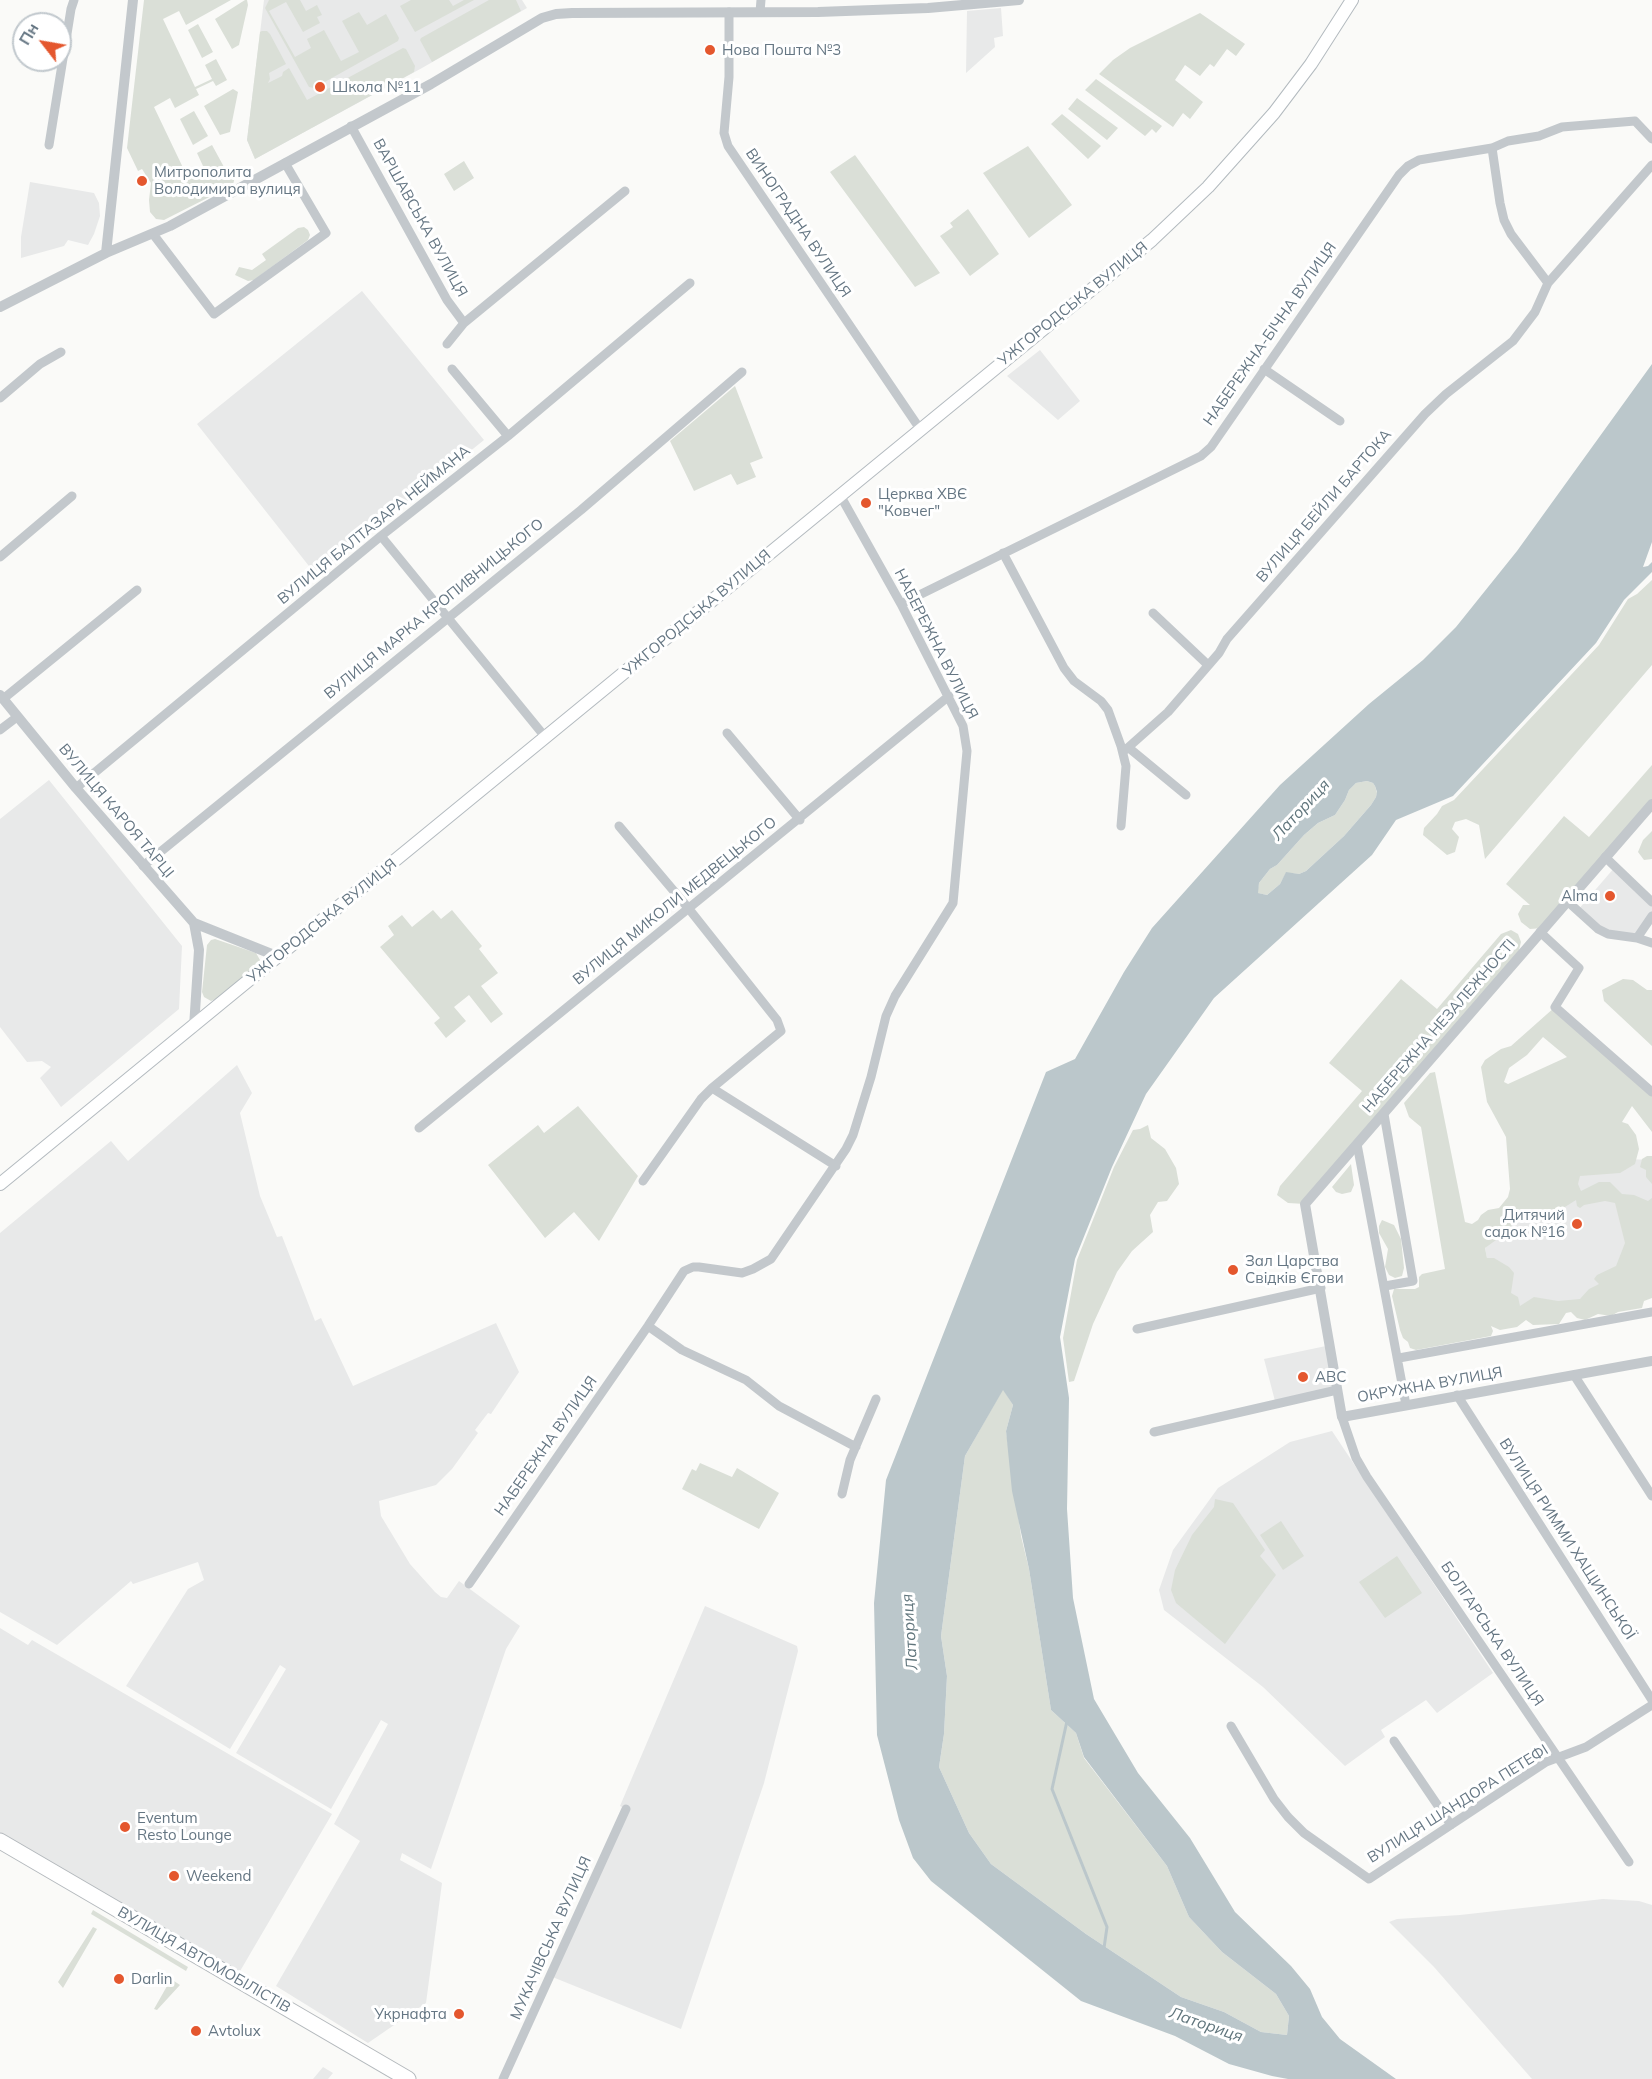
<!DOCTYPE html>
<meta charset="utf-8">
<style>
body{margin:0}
#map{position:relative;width:1652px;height:2079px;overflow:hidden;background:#fafaf8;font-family:Mulish,sans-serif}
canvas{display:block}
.north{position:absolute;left:12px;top:12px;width:60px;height:60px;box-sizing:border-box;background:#fff;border:2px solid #c1c8cd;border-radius:50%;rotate:301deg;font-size:16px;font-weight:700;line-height:24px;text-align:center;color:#657683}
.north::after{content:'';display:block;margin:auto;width:21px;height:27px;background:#e4572e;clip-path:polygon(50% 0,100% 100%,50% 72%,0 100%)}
</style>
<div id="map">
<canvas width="1652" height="2079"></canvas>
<div class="north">Пн</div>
</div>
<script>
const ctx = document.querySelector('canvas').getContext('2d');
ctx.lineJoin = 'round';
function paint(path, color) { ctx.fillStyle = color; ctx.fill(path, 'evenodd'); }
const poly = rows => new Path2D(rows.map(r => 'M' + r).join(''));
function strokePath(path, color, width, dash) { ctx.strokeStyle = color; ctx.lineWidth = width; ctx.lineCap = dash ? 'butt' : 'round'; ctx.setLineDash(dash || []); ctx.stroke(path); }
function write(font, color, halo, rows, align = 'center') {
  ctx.font = font + ' Mulish,sans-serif'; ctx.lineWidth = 6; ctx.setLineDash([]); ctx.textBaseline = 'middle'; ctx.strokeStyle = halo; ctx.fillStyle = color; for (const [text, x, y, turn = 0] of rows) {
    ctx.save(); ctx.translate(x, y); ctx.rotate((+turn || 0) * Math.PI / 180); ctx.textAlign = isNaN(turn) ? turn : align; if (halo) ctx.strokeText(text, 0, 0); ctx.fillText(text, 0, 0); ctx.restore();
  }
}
paint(poly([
 [264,0,522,0,527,8,422,68,255,159,247,140],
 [1001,8,1003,36,994,38,995,47,966,73,967,11],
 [30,182,94,193,99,203,100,216,94,234,88,245,68,240,64,246,21,258,21,237],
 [362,291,484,440,316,575,197,424],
 [1040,350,1080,401,1058,420,1007,376],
 [49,780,182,946,179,1009,61,1107,40,1078,51,1067,42,1061,27,1062,0,1027,0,819],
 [1615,867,1652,902,1652,916,1637,938,1608,934,1577,911],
 [237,1065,252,1093,240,1113,260,1196,277,1237,282,1236,315,1321,321,1318,353,1386,496,1323,519,1372,491,1414,488,1413,475,1430,478,1433,452,1469,436,1485,379,1501,381,1516,410,1564,435,1592,441,1597,447,1598,459,1581,520,1626,506,1649,431,1869,402,1853,400,1860,442,1883,426,2003,368,2043,276,1986,360,1841,334,1824,388,1724,381,1720,331,1809,236,1753,286,1669,280,1665,230,1749,126,1686,188,1589,204,1580,198,1562,133,1584,131,1581,57,1645,0,1612,0,1233,111,1141,128,1161],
 [1552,1156,1652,1160,1652,1292,1499,1320,1485,1248],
 [1326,1346,1332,1387,1275,1401,1264,1359],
 [1332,1431,1493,1673,1437,1713,1426,1700,1381,1730,1385,1737,1345,1766,1263,1687,1164,1610,1159,1590,1173,1550,1218,1488,1290,1442],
 [705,1606,797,1646,798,1651,764,1783,681,2029,550,1976,626,1809,620,1806],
 [0,1628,28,1645,32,1640,332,1814,236,1978,0,1841],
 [1603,1899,1639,1901,1652,1905,1652,2079,1532,2079,1434,1967,1389,1922,1397,1919,1460,1915],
 [323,2067,333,2073,328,2079,313,2079]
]), '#e8e9e9');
paint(poly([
 [144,0,231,0,186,25,179,11,163,19,195,87,212,79,205,65,216,59,227,80,216,86,213,81,196,89,199,95,175,108,170,98,154,107,186,174,203,166,197,153,212,145,224,167,232,169,235,176,233,185,164,220,156,219,150,212,149,200,151,183,142,169,138,171,127,148],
 [245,0,247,0,248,5,239,45,232,49,215,19],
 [269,0,300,0,306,11,317,5,322,15,317,17,320,23,303,32,286,2,269,11,295,57,311,48,307,39,324,30,341,61,359,52,342,21,359,12,367,25,386,14,399,38,398,41,314,88,309,87,265,8],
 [411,0,449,0,453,6,464,0,474,0,415,32,400,6],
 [489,0,516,0,521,11,432,62,420,40,421,38],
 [1200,13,1245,44,1236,56,1227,49,1214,67,1210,64,1200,76,1185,65,1175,80,1203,102,1190,119,1183,113,1173,127,1099,74,1113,60,1130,48],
 [198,24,213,52,202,58,188,30],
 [262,31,267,31,270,34,286,64,269,73,270,79,268,83,282,76,283,72,289,68,307,100,403,48,406,49,415,66,414,72,255,159,247,140,260,32],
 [1096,79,1162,126,1156,133,1152,129,1145,136,1085,90],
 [233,89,238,92,230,132,220,135,204,106],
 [1077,98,1118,128,1107,140,1068,109],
 [194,111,208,136,193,145,180,119],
 [1062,114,1101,146,1088,159,1051,124],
 [1028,146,1072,205,1029,238,983,173],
 [855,155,940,273,915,287,830,172],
 [464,161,474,178,454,191,444,174],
 [968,209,999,254,970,276,940,236,953,227,950,223],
 [304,227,308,230,310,235,308,240,254,280,248,281,235,275,239,267,252,270,266,260,262,254,298,228],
 [735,386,762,456,763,458,750,463,756,477,737,485,731,474,694,491,670,441],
 [1652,580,1652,665,1485,859,1479,825,1466,819,1455,822,1452,829,1459,837,1455,852,1447,855,1423,835,1424,828,1437,814,1442,806,1454,800,1599,645,1628,599,1637,594],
 [1652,765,1652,804,1543,928,1530,929,1521,922,1518,914,1523,905,1530,905,1506,884,1564,816,1589,837],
 [1367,781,1373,783,1375,786,1377,793,1376,797,1371,805,1344,836,1306,871,1299,874,1286,873,1280,884,1267,895,1257,893,1259,883,1270,869,1277,865,1304,835,1318,823,1335,815,1345,800,1349,790,1356,783],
 [1652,831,1652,859,1644,860,1638,852,1643,840],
 [433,910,441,919,452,910,482,946,479,949,498,973,481,986,503,1014,491,1023,469,995,454,1007,466,1021,446,1038,434,1023,440,1018,380,947,394,935,388,926,402,915,412,927],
 [1511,930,1518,934,1521,942,1517,958,1305,1204,1288,1203,1277,1195,1280,1186,1362,1091,1329,1063,1401,979,1437,1009,1501,934],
 [211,940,215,939,256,953,260,960,259,964,216,999,211,1001,204,997,202,992,207,945],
 [1623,979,1633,980,1647,990,1652,990,1652,1046,1604,1001,1602,990],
 [1555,1007,1652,1092,1652,1132,1632,1106,1622,1122,1628,1124,1636,1135,1639,1149,1635,1164,1620,1173,1580,1176,1578,1184,1581,1191,1599,1182,1610,1182,1622,1194,1634,1195,1648,1201,1652,1198,1652,1298,1644,1301,1642,1308,1618,1312,1611,1316,1598,1314,1585,1320,1577,1318,1571,1312,1566,1313,1559,1324,1533,1325,1526,1320,1517,1327,1500,1330,1491,1326,1493,1331,1491,1336,1416,1350,1410,1348,1408,1342,1403,1338,1400,1330,1392,1296,1394,1289,1415,1289,1419,1287,1419,1277,1422,1274,1445,1269,1421,1127,1409,1117,1404,1103,1430,1073,1435,1072,1465,1222,1472,1224,1478,1220,1481,1215,1488,1210,1499,1208,1508,1197,1510,1189,1506,1137,1487,1102,1481,1067,1485,1060,1501,1049,1511,1046],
 [1543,1037,1567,1057,1508,1084,1504,1082,1509,1068,1527,1055],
 [1576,1200,1577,1206,1580,1208,1584,1205,1605,1201,1615,1203,1625,1243,1616,1266,1597,1275,1594,1279,1599,1284,1589,1289,1580,1299,1558,1301,1534,1297,1520,1306,1518,1297,1511,1293,1514,1273,1509,1267,1494,1258,1487,1258,1485,1248,1507,1232,1517,1217,1536,1219,1549,1217],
 [578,1106,638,1176,599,1241,574,1212,545,1238,488,1165,538,1125,544,1133],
 [1148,1125,1151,1138,1165,1149,1176,1168,1179,1184,1167,1201,1158,1202,1150,1215,1153,1232,1132,1251,1117,1272,1093,1324,1074,1381,1069,1382,1063,1338,1077,1260,1114,1167,1133,1130,1140,1129],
 [1647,1156,1652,1156,1652,1184,1646,1177,1646,1170,1640,1167,1642,1159],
 [1351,1164,1354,1185,1351,1192,1342,1194,1336,1192,1332,1187],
 [1382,1220,1394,1225,1401,1239,1404,1268,1402,1276,1395,1278,1389,1275,1385,1267,1388,1249,1379,1233,1379,1226],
 [1003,1389,1013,1405,1006,1431,1021,1536,1029,1569,1051,1710,1076,1733,1084,1758,1167,1866,1189,1917,1222,1952,1276,1994,1289,2016,1287,2035,1261,2032,1224,2012,1181,1997,1086,1934,991,1864,969,1833,939,1767,944,1734,947,1676,941,1636,965,1456],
 [700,1463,732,1477,737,1468,779,1493,759,1529,682,1489,692,1469,696,1471],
 [1215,1499,1233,1503,1265,1550,1260,1556,1276,1575,1225,1644,1176,1603,1171,1590,1175,1570,1192,1535,1214,1507],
 [1281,1521,1304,1556,1283,1570,1260,1535],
 [1397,1556,1422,1593,1385,1618,1359,1582],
 [93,1910,188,1967,186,1971,91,1914],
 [93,1927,97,1929,63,1988,58,1982],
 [171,1979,180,1985,157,2010,154,2009]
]), '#dadfd7');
paint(poly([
 [1652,364,1652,542,1643,567,1648,566,1652,562,1652,572,1624,600,1596,643,1453,796,1396,820,1372,855,1214,998,1146,1094,1112,1167,1075,1259,1060,1337,1069,1398,1067,1509,1073,1598,1094,1699,1138,1773,1190,1838,1235,1912,1291,1966,1310,1989,1322,2017,1340,2039,1396,2079,1288,2079,1272,2076,1229,2064,1175,2036,1081,2001,931,1881,913,1858,899,1820,877,1735,874,1603,886,1480,1046,1072,1075,1059,1124,972,1152,928,1280,785,1369,704,1423,660,1456,627,1517,551],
 [1367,781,1373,783,1375,786,1377,792,1376,797,1371,805,1344,836,1306,871,1299,874,1286,872,1280,884,1267,895,1258,893,1259,883,1270,869,1277,865,1304,835,1318,823,1335,815,1345,800,1349,790,1356,783],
 [1003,1390,1013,1405,1006,1431,1012,1491,1029,1569,1051,1710,1076,1733,1084,1757,1167,1866,1189,1917,1222,1952,1276,1994,1289,2016,1287,2035,1261,2032,1224,2012,1181,1997,1086,1934,991,1864,969,1833,939,1767,944,1734,947,1676,941,1636,965,1456]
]), '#bbc7cb');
strokePath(poly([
 [1067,1721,1052,1789,1107,1927,1104,1948]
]), '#bbc7cb', 3);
const secondary = poly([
 [0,1184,1152,240,1208,187,1274,113,1311,64,1352,0]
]);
const trunk = poly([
 [0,1841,408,2079]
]);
strokePath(secondary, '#b3babf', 14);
strokePath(trunk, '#b4b9bd', 17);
strokePath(poly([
 [729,12,729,77,724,133,728,146,920,429],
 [760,12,761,0],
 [351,126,447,300,464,323],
 [49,145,71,9,74,0],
 [153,234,214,314,326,233,285,163],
 [1548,283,1652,165],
 [447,344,464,323,625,191],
 [452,369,508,436],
 [1264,369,1340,421],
 [0,398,40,364,61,352],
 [381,536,546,738],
 [1003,553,1064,668,1074,681,1101,701,1108,710,1121,746,1126,766,1121,826],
 [0,557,72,496],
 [901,604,1201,456,1211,447,1399,175,1408,166,1419,160,1492,148,1508,141,1539,136,1562,127,1635,121,1652,139],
 [1153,613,1208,665],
 [3,699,137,590],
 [0,730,17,717],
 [727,733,800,820],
 [1129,748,1186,795],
 [1123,752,1168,712,1219,653,1227,639,1425,414,1446,394,1513,341,1535,312,1548,283,1511,234,1504,220,1500,203,1492,148],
 [76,788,381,536,508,436,690,283],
 [619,826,689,909,777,1020,781,1031,712,1088],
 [1605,857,1652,902],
 [143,866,581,510,742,372],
 [1567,901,1598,929,1608,934,1637,938,1652,943],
 [1540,932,1579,968,1555,1007,1652,1092],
 [1637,938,1652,916],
 [1384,1114,1413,1281,1385,1286],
 [419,1128,949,696],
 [1357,1144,1406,1405],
 [643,1181,701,1099,712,1088,836,1166],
 [648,1326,682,1350,746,1380,779,1406,856,1447],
 [1137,1329,1321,1288],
 [1399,1358,1652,1312],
 [1574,1375,1652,1496],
 [1457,1395,1652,1700],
 [1342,1417,1356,1458,1367,1477,1629,1862],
 [1154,1432,1337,1390],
 [842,1494,850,1460,876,1399],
 [469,1584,648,1326,684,1271,693,1267,699,1267,742,1273,753,1269,771,1259,846,1149,853,1135,871,1077,886,1016,895,996,953,903,967,751,963,726,901,604,840,495],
 [1231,1726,1274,1799,1288,1817,1304,1833,1369,1879,1546,1762,1586,1747,1652,1705],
 [1394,1741,1451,1825],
 [503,2079,626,1809]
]), '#c3c8cc', 9);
strokePath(poly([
 [106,253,133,0],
 [0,307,106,253,170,226,431,84,542,18,556,14,572,13,818,12,928,8,1019,0],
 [0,695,76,788,194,923,279,957],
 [1652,804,1305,1204,1342,1417,1652,1361],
 [194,923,199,950,194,1027]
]), '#c3c8cc', 10);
strokePath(secondary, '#fff', 12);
strokePath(trunk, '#fff', 15);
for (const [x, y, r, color] of [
 [710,50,6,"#e4572e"],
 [320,87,6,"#e4572e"],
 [142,181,6,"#e4572e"],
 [866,503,6,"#e4572e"],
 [1610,896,6,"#e4572e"],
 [1577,1224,6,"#e4572e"],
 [1233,1270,6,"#e4572e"],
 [1303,1377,6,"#e4572e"],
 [125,1827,6,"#e4572e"],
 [174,1876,6,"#e4572e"],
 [119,1979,6,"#e4572e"],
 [459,2014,6,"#e4572e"],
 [196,2031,6,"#e4572e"]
]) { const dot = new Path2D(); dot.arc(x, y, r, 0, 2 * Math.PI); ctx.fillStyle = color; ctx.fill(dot); strokePath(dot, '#fff', 2); }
write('15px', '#657683', '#fff', [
 ["Нова Пошта №3",722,50],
 ["Школа №11",332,87],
 ["Митрополита",154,172],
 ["Володимира вулиця",154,189],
 ["Церква ХВЄ",878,494],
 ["\"Ковчег\"",878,511],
 ["Alma",1598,896,"right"],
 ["Дитячий",1565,1215,"right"],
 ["садок №16",1565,1232,"right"],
 ["Зал Царства",1245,1261],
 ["Свідків Єгови",1245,1278],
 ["ABC",1315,1377],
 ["Eventum",137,1818],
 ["Resto Lounge",137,1835],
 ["Weekend",186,1876],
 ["Darlin",131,1979],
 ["Укрнафта",447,2014,"right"],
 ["Avtolux",208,2031]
], 'left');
write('15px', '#657683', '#fff', [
 ["ВАРШАВСЬКА ВУЛИЦЯ",420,218,61],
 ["ВИНОГРАДНА ВУЛИЦЯ",798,223,56],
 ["УЖГОРОДСЬКА ВУЛИЦЯ",1073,304,-39],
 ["НАБЕРЕЖНА-БІЧНА ВУЛИЦЯ",1270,334,-55],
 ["ВУЛИЦЯ БЕЙЛИ БАРТОКА",1324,506,-49],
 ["ВУЛИЦЯ БАЛТАЗАРА НЕЙМАНА",374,525,-39],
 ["ВУЛИЦЯ МАРКА КРОПИВНИЦЬКОГО",434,609,-39],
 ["УЖГОРОДСЬКА ВУЛИЦЯ",697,613,-40],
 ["НАБЕРЕЖНА ВУЛИЦЯ",936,644,63],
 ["ВУЛИЦЯ КАРОЯ ТАРЦІ",116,811,50],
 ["ВУЛИЦЯ МИКОЛИ МЕДВЕЦЬКОГО",675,901,-39],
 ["УЖГОРОДСЬКА ВУЛИЦЯ",322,921,-39],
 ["НАБЕРЕЖНА НЕЗАЛЕЖНОСТІ",1439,1026,-49],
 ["ОКРУЖНА ВУЛИЦЯ",1430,1385,-10],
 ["НАБЕРЕЖНА ВУЛИЦЯ",546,1446,-55],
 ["ВУЛИЦЯ РИММИ ХАЩИНСЬКОЇ",1567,1539,57],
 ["БОЛГАРСЬКА ВУЛИЦЯ",1492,1634,56],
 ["ВУЛИЦЯ ШАНДОРА ПЕТЕФІ",1458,1804,-32],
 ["МУКАЧІВСЬКА ВУЛИЦЯ",551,1938,-66],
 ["ВУЛИЦЯ АВТОМОБІЛІСТІВ",204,1960,30]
]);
write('italic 16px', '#60757c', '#fff', [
 ["Латориця",1301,810,-47],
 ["Латориця",910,1632,-94],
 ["Латориця",1206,2025,19]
]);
</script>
